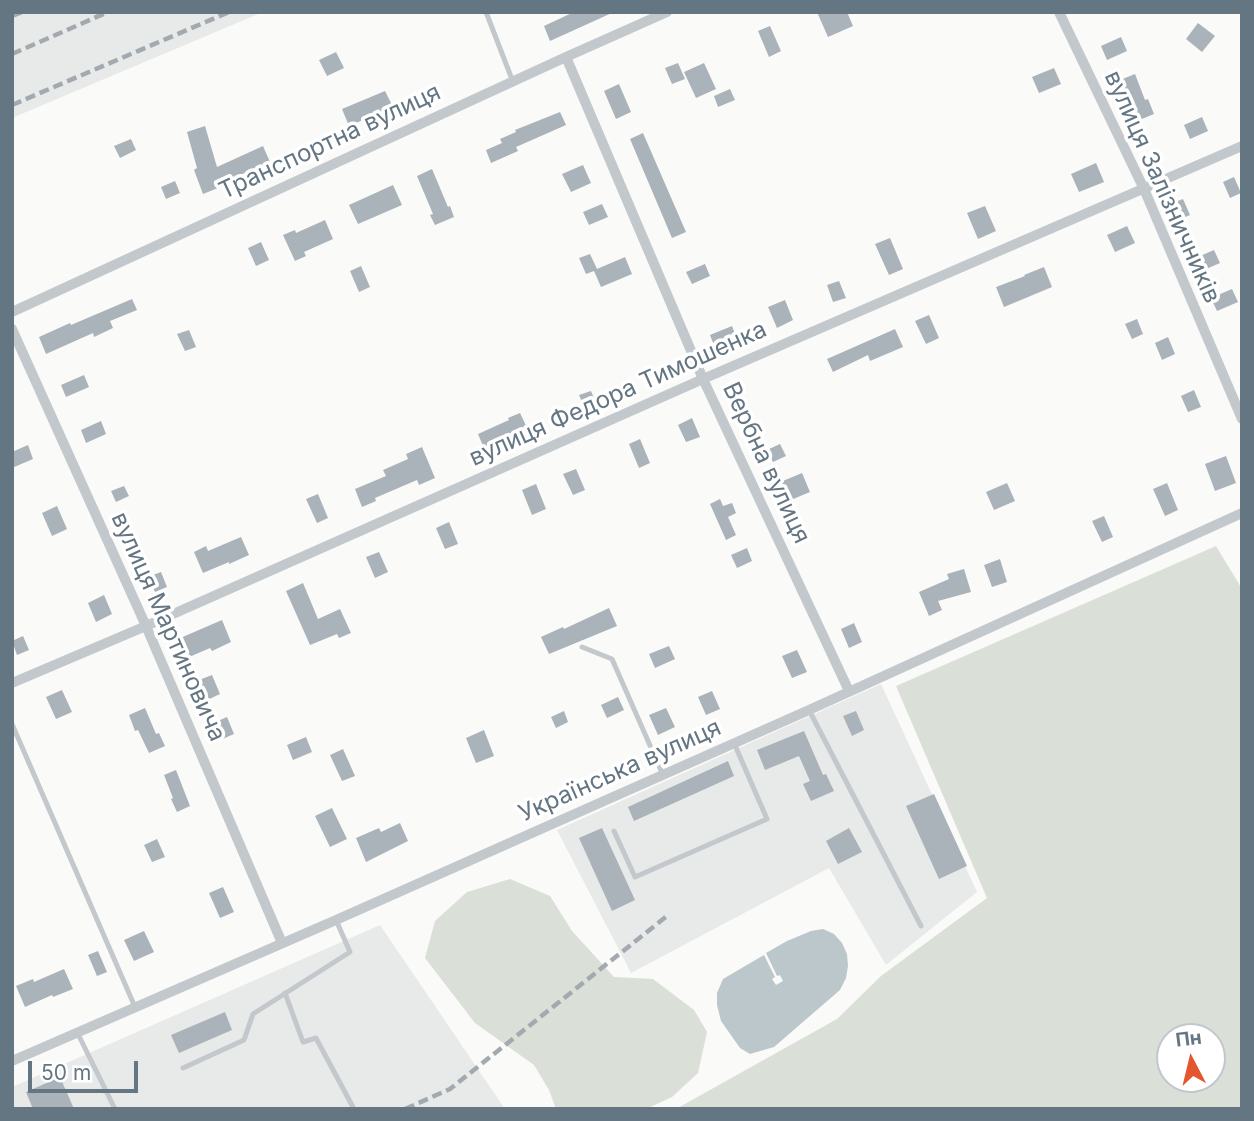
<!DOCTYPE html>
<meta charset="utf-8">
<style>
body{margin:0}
#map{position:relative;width:1254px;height:1121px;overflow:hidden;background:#fafaf8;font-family:Inter,sans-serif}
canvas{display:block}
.frame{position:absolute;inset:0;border:14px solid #657683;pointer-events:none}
.north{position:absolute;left:1156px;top:1023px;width:70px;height:70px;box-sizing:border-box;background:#fff;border:2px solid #c1c8cd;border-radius:50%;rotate:353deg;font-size:19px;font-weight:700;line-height:28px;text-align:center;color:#657683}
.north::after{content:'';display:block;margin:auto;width:24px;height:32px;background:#e4572e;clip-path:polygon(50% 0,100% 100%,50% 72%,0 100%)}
.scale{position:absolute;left:28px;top:1061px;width:110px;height:32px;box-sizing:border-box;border:4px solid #657683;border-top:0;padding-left:9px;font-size:21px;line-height:24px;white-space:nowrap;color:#657683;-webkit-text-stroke:5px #fff;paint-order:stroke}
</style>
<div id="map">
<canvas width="1254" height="1121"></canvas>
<div class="frame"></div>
<div class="north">Пн</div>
<div class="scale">50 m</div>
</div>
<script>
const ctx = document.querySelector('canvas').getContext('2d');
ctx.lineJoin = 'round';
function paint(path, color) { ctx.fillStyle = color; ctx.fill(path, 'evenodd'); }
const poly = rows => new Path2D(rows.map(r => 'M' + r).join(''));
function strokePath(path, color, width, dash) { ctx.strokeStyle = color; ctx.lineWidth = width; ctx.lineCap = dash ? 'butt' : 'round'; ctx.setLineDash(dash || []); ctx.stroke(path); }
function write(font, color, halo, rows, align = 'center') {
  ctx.font = font + ' Inter,sans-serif'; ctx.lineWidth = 7; ctx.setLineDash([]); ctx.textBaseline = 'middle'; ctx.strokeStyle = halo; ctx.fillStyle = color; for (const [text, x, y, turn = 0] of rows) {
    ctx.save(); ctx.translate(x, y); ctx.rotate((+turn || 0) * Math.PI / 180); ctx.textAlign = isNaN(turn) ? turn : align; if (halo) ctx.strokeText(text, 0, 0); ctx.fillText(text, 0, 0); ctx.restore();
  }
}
paint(poly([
 [12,12,263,12,12,118],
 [881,684,977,892,886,965,829,868,631,973,557,830],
 [380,925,505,1109,12,1109,12,1087]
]), '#e8e9e9');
paint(poly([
 [1216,546,1242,589,1242,1109,676,1109,837,1019,881,976,987,898,896,686],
 [1170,1037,1212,1037,1212,1079,1170,1079],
 [510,879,550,896,572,931,614,977,653,979,694,1010,707,1032,698,1073,672,1097,646,1109,556,1109,549,1090,534,1065,475,1023,425,958,435,921,467,892]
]), '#dadfd7');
paint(poly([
 [823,929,834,934,842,943,847,954,848,966,846,978,840,990,774,1047,750,1054,740,1048,721,1021,717,1005,717,993,723,979,764,955,775,977,772,979,776,985,783,981,780,975,777,976,766,953,787,941,811,931]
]), '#bbc7cb');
paint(poly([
 [574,12,614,12,550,41,544,26],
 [817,12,847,12,853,26,828,37],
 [1198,23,1215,36,1202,52,1186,39],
 [770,26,781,51,769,57,758,31],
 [1121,37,1127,51,1107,60,1101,46],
 [336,52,344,68,327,76,319,60],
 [678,63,685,79,672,84,665,68],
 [704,63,716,89,696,98,684,72],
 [1054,68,1061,84,1039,93,1032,77],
 [1135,74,1145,100,1148,99,1154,114,1132,123,1115,82],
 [619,84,631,112,616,119,604,91],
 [730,89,735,100,718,107,714,96],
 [385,91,393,107,349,126,342,109],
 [560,112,566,125,516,147,518,151,491,163,486,150,502,143,500,139,516,132,515,130],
 [1202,117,1208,131,1190,139,1184,125],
 [205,126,217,167,263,146,270,162,217,185,218,188,203,194,194,170,197,168,187,132],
 [643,133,686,232,672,238,630,139],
 [131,139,136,150,120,158,114,146],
 [1096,163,1104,182,1079,192,1071,174],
 [583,165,591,183,571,192,562,174],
 [432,169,448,207,450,206,454,217,435,225,430,215,433,214,417,176],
 [1234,177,1241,193,1230,198,1223,182],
 [175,181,180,193,166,199,161,187],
 [393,185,402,205,358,224,349,205],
 [1183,199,1190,215,1173,222,1167,205],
 [602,204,608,217,589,225,583,212],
 [985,206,996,231,978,239,967,213],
 [325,220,333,239,304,252,306,256,295,261,283,235,295,230,296,233],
 [1127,226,1135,243,1115,252,1107,235],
 [890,238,903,269,889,275,875,244],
 [261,242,269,260,256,266,248,248],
 [1214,250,1220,263,1197,273,1191,260],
 [590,254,597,269,625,257,632,274,601,287,594,271,586,274,579,258],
 [705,264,710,276,692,284,686,272],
 [361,266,370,287,359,292,350,271],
 [1044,267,1052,287,1004,307,996,287,1025,276,1024,275],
 [839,281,846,298,833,302,827,285],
 [1232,289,1238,302,1217,311,1211,298],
 [132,299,137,310,110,321,113,328,94,337,93,333,46,354,39,337,70,323,71,325],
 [785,300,793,320,777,328,768,307],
 [929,315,939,338,926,344,915,321],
 [1137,319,1143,334,1132,339,1125,324],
 [732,326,739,344,717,353,710,335],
 [895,329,903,347,870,361,868,355,833,372,827,359],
 [189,330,196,347,185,351,177,334],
 [1168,337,1175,354,1162,360,1155,343],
 [84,375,89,387,66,397,61,385],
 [1194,390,1201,407,1188,412,1181,396],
 [591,391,597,406,586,411,579,395],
 [520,413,530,434,486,453,478,434,509,420,508,418],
 [692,418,700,437,686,442,678,425],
 [101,421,106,434,86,443,81,430],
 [640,439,650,463,639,468,629,444],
 [780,444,786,456,773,462,767,450],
 [28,445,33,459,12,468,12,452],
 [422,447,435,478,419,485,417,480,375,498,376,501,362,507,355,489,386,476,383,470,408,459,406,454],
 [1226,456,1236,483,1215,491,1205,464],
 [576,469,585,490,573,495,563,474],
 [802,473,810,492,786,502,778,483],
 [1007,483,1015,501,994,510,986,492],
 [1167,483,1178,510,1165,516,1153,489],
 [536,484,546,509,532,515,522,490],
 [124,486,129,496,116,502,111,491],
 [318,494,328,518,317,523,306,499],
 [720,499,723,506,732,503,736,513,728,517,736,535,726,540,710,504],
 [57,506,67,529,52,536,42,513],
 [1104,516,1113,537,1102,542,1092,521],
 [449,522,458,544,445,549,436,528],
 [241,537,249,555,229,564,229,562,203,573,194,552,206,546,208,551],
 [747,548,752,561,737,568,731,555],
 [379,552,388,572,375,578,366,557],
 [1000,559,1007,582,992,587,984,565],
 [964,569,971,592,938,601,942,610,929,616,919,592,949,579,947,574],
 [161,572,167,587,155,592,148,577],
 [303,583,318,619,340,609,351,633,339,638,337,634,310,645,286,591],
 [104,595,112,614,96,622,88,603],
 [609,608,617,626,549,654,541,637,563,627,564,629],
 [222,620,231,642,212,651,210,648,180,661,171,642],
 [854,623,862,642,849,648,841,629],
 [23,636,29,650,17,655,12,641],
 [669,646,675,659,655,668,649,654],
 [797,650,807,672,792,678,782,656],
 [212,675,220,694,203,702,194,682],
 [62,690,72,712,56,719,46,697],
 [712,691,720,709,706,715,698,697],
 [618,697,624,710,607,718,601,705],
 [145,708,156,734,159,733,165,746,149,753,138,730,135,731,129,715],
 [666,708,675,727,658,735,649,715],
 [564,711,568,722,556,728,551,717],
 [856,711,864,730,852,736,843,716],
 [227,717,234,734,218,741,211,724],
 [484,730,494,756,476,763,466,738],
 [804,731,823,775,826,774,834,791,811,801,803,784,810,781,799,756,765,770,757,750],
 [306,737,312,752,293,760,287,745],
 [343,749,355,776,342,781,330,755],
 [728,761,734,776,634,821,628,807],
 [176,770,190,806,177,812,171,799,173,798,164,775],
 [934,794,967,866,939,879,906,806],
 [332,808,347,839,330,847,315,816],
 [400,823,408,841,366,862,356,838,379,828,381,832],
 [602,828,635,900,612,911,579,838],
 [849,828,862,852,838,864,826,841],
 [157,839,165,857,152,862,144,845],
 [223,887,234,912,220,918,209,893],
 [144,931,154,952,134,961,124,940],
 [98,951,107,972,97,976,88,955],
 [64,969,73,989,53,997,52,995,25,1007,16,986,33,979,34,982],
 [225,1012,232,1030,179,1053,171,1035],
 [60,1077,74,1109,33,1109,26,1092]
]), '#aab3b9');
strokePath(poly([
 [486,12,513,82],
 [582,647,612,659,663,775],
 [809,710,921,926],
 [12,724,135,1007],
 [614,831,635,877,767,819,734,743],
 [285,993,303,1042,316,1038,354,1109],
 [77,1032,115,1109],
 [183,1068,244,1040,253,1014,350,952,336,920]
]), '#c3c8cc', 5);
strokePath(poly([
 [1059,12,1144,189,1242,419],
 [566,57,703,379,849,691],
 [12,312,566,57,667,12],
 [12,329,146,626,282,943],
 [12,683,146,626,703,379,1242,146],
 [12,1061,336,920,809,710,1242,513]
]), '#c3c8cc', 10);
strokePath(poly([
 [12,16,22,12],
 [12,54,108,12],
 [12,105,229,12],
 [405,1109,450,1089,667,916]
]), '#a2aab0', 4.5, [10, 5]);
write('24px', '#657683', '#fff', [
 ["Транспортна вулиця",330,142,-25],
 ["вулиця Залізничників",1162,187,66],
 ["вулиця Федора Тимошенка",618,394,-24],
 ["Вербна вулиця",766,463,65],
 ["вулиця Мартиновича",168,627,66],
 ["Українська вулиця",620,771,-24]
]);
</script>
